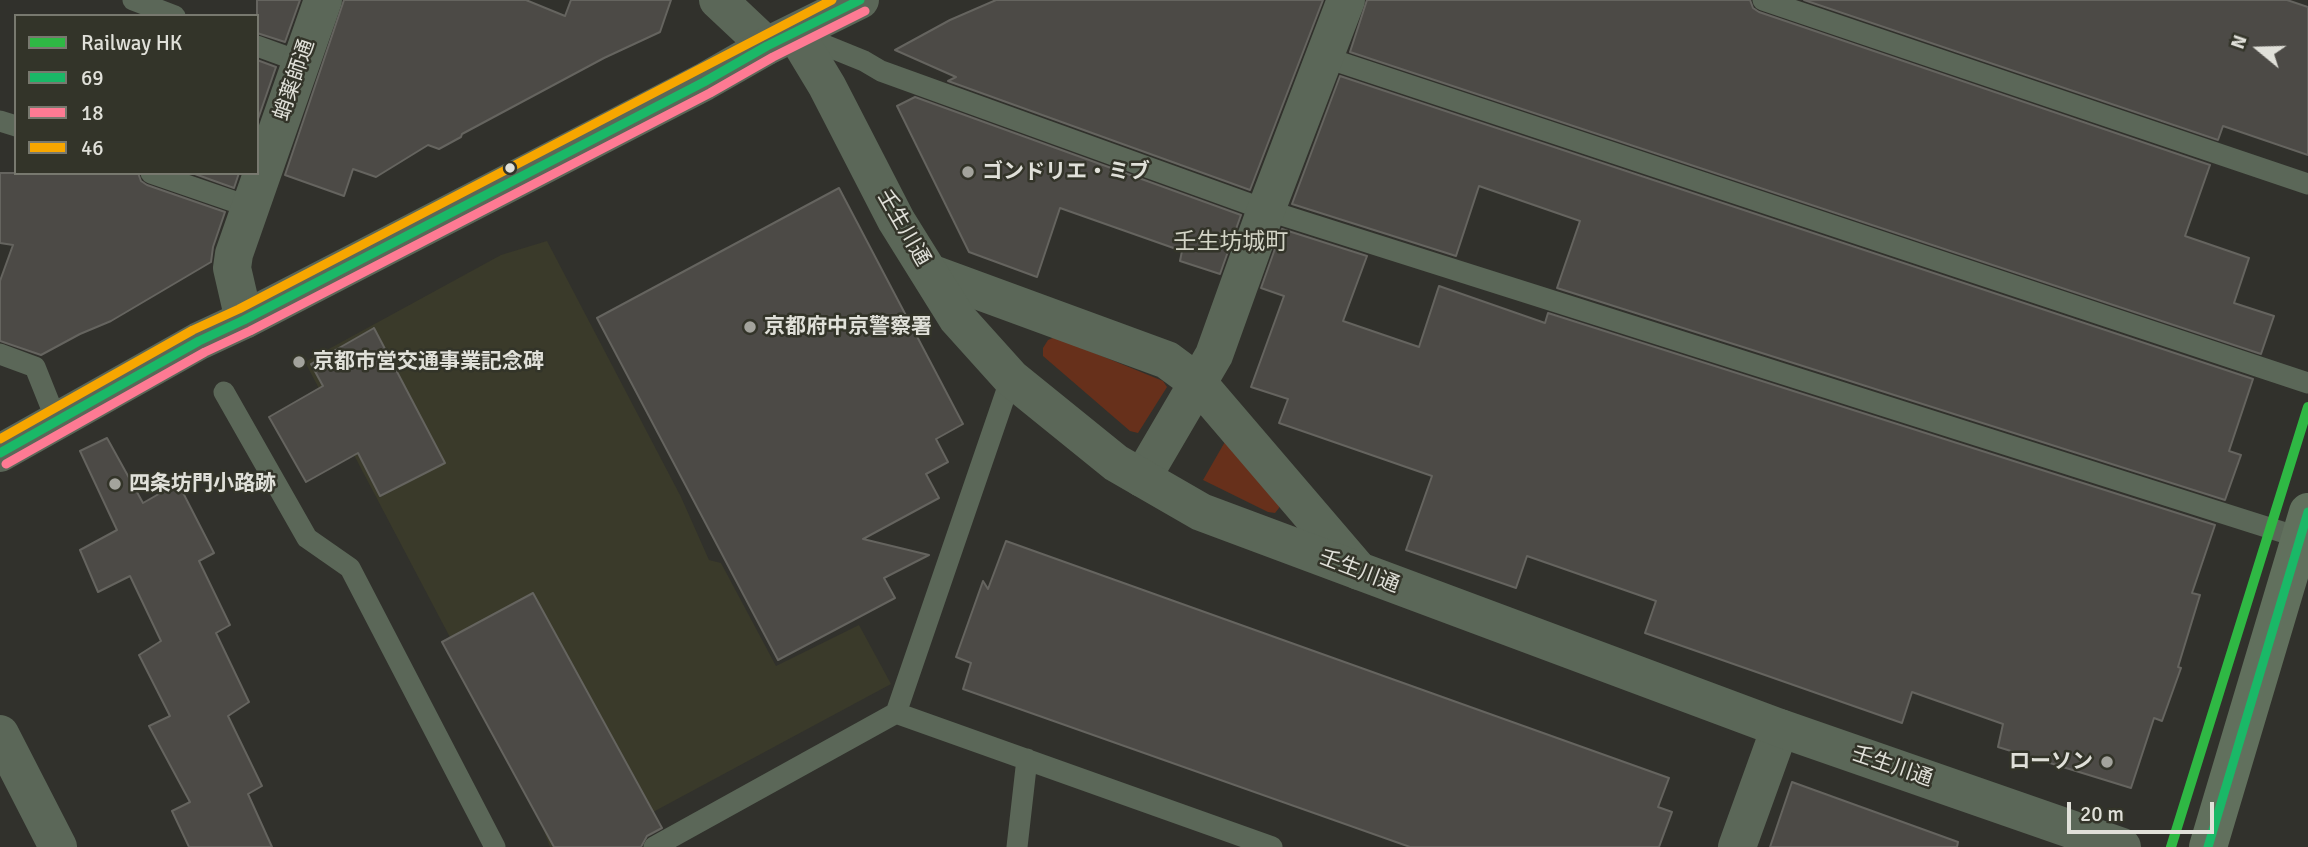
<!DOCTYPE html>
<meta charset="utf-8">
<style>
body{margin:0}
#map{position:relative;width:2308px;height:847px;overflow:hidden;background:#31312c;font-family:Signika,sans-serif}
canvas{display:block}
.legend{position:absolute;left:14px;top:14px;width:245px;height:161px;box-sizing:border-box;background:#333429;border:2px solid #78796f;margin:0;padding:9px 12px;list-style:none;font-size:21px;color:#e0e0d9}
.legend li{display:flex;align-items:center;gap:14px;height:35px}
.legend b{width:35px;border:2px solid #78796f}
.north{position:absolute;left:2224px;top:14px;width:70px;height:70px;-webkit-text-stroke:5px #333429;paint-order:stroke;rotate:289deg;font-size:19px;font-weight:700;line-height:28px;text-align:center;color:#e0e0d9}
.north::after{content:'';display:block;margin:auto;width:24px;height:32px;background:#e0e0d9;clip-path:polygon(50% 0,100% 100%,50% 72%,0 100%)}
.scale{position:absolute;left:2067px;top:802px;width:147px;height:32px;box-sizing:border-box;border:4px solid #e0e0d9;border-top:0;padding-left:9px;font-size:21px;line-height:24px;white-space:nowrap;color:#e0e0d9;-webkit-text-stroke:5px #333429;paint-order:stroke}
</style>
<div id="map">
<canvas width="2308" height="847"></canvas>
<ul class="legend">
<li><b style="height:9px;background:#2fb844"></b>Railway HK</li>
<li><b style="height:9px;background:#1ab867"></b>69</li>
<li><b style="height:9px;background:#fe7a93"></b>18</li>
<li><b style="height:9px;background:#f7a600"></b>46</li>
</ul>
<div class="north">N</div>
<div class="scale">20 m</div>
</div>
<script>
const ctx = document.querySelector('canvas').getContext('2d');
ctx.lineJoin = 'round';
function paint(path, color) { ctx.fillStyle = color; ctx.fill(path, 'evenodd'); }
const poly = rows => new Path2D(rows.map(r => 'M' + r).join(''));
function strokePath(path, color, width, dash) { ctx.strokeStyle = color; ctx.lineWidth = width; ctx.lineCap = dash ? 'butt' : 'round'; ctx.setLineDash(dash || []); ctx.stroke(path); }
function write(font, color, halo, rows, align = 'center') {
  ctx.font = font + ' Signika,"Noto Sans JP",sans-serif'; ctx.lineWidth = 5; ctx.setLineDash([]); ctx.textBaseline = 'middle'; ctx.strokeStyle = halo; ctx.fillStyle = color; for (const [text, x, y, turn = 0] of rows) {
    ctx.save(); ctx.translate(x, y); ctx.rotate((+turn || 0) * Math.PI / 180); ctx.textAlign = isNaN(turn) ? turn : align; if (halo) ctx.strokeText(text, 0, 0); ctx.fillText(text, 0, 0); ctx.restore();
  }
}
paint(poly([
 [547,241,681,497,709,560,721,563,776,666,859,625,891,684,588,847,550,847,522,774,305,362,501,255]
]), '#3a3a2a');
paint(poly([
 [1055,337,1163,381,1167,387,1138,433,1130,431,1043,356,1043,348,1048,340],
 [1226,440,1279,501,1279,508,1275,513,1268,512,1203,480]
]), '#67301b');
const building = poly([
 [257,0,300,0,285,42,257,33,257,0],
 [344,0,526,0,565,16,571,0,671,0,660,32,604,58,462,134,461,137,439,149,428,145,376,177,353,169,344,196,285,175,344,0],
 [996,0,1323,0,1250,190,948,81,956,77,895,50,950,20,996,0],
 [1367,0,1750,0,1753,8,1759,12,2210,165,2185,236,2249,258,2234,303,2274,316,2261,354,1350,52,1367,0],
 [1804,0,2287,0,2308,7,2308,155,2223,126,2218,140,1804,0],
 [257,60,276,67,257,122,257,60],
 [1340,76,2253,379,2229,451,2241,455,2225,500,1557,288,1580,221,1479,186,1456,256,1292,204,1340,76],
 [915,97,1241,215,1220,274,1180,261,1182,251,1060,208,1037,277,969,252,897,106,915,97],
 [0,173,138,173,141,181,147,185,225,212,213,247,211,262,111,321,80,334,41,355,0,341,0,281,13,245,0,243,0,173],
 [192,173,239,173,234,188,192,173],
 [839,188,963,424,936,439,948,462,926,474,939,498,863,539,929,555,884,578,895,598,778,660,597,318,839,188],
 [1282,229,1367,256,1343,321,1419,347,1439,286,1545,323,1548,313,2215,525,2192,593,2200,595,2178,667,2181,668,2162,721,2154,718,2131,788,1998,747,2003,724,1912,692,1902,723,1645,633,1656,601,1527,556,1516,588,1406,550,1432,476,1279,423,1288,399,1251,387,1284,296,1261,288,1282,229],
 [374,328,445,463,380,496,358,453,306,482,269,417,323,386,311,364,374,328],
 [107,438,143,503,178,483,214,553,199,561,230,625,216,633,249,702,228,716,262,786,248,794,272,847,189,847,172,811,190,802,149,726,170,716,139,655,161,641,130,576,98,592,80,550,117,530,80,451,107,438],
 [1006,541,1669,778,1658,807,1672,812,1659,847,1410,847,963,689,971,663,956,657,983,581,988,589,1006,541],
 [533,593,662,828,647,836,641,847,554,847,442,642,533,593],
 [1792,782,1958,842,1957,847,1770,847,1792,782]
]);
paint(building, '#4c4a46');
strokePath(building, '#65645f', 2);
strokePath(poly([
 [133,0,175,16],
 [1763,0,2308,184],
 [800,35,864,61,881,71,1266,210,2301,538],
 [257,46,301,62],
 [1324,57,2308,383],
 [0,121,16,126],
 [151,173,250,207],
 [0,354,35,367,57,422],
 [224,392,307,538,350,568,495,847],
 [896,713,1272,847],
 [654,847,896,713,1011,378],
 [1017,847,1027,759]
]), '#5b6758', 21);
strokePath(poly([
 [718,0,767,46],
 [930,273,1167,360,1198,383,1359,571],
 [244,320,232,268,234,254,323,0],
 [1142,478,1214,355,1266,210,1346,0],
 [0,734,58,847],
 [1737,847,1780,728]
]), '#5b6758', 38);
strokePath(poly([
 [795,33,827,86,896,220,957,318,1011,378,1116,463,1201,512,1780,728,2122,847],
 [0,453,199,341,244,320,704,82,767,46,860,0]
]), '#5b6758', 38);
strokePath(poly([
 [2208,847,2308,512]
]), '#61705d', 38);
strokePath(poly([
 [0,453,199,341,244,320,704,82,767,46,860,0],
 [2208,847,2308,512]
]), '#1ab867', 9);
strokePath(poly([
 [6,464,205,352,250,331,710,93,773,57,865,11]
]), '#fe7a93', 9);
strokePath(poly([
 [0,439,193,330,239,309,832,0]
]), '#f7a600', 9);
strokePath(poly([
 [2171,847,2308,407]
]), '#2fb844', 10);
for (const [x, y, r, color] of [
 [510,168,6,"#e0e0d9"],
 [968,172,7,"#a3a39c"],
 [750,327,7,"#a3a39c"],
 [299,362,7,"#a3a39c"],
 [115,484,7,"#a3a39c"],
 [2107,762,7,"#a3a39c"]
]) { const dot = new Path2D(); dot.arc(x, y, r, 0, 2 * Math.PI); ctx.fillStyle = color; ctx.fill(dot); strokePath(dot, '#333429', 2.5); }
write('21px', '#e0e0d9', '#333429', [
 ["蛸薬師通",295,80,-71],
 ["壬生川通",903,228,60],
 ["壬生川通",1359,572,21],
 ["壬生川通",1892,767,19]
]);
write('bold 21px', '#e0e0d9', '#333429', [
 ["ゴンドリエ・ミブ",982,172],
 ["京都府中京警察署",764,327],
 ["京都市営交通事業記念碑",313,362],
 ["四条坊門小路跡",129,484],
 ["ローソン",2093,762,"right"]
], 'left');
write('23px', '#d3d4c6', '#333429', [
 ["壬生坊城町",1231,243]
]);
</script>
